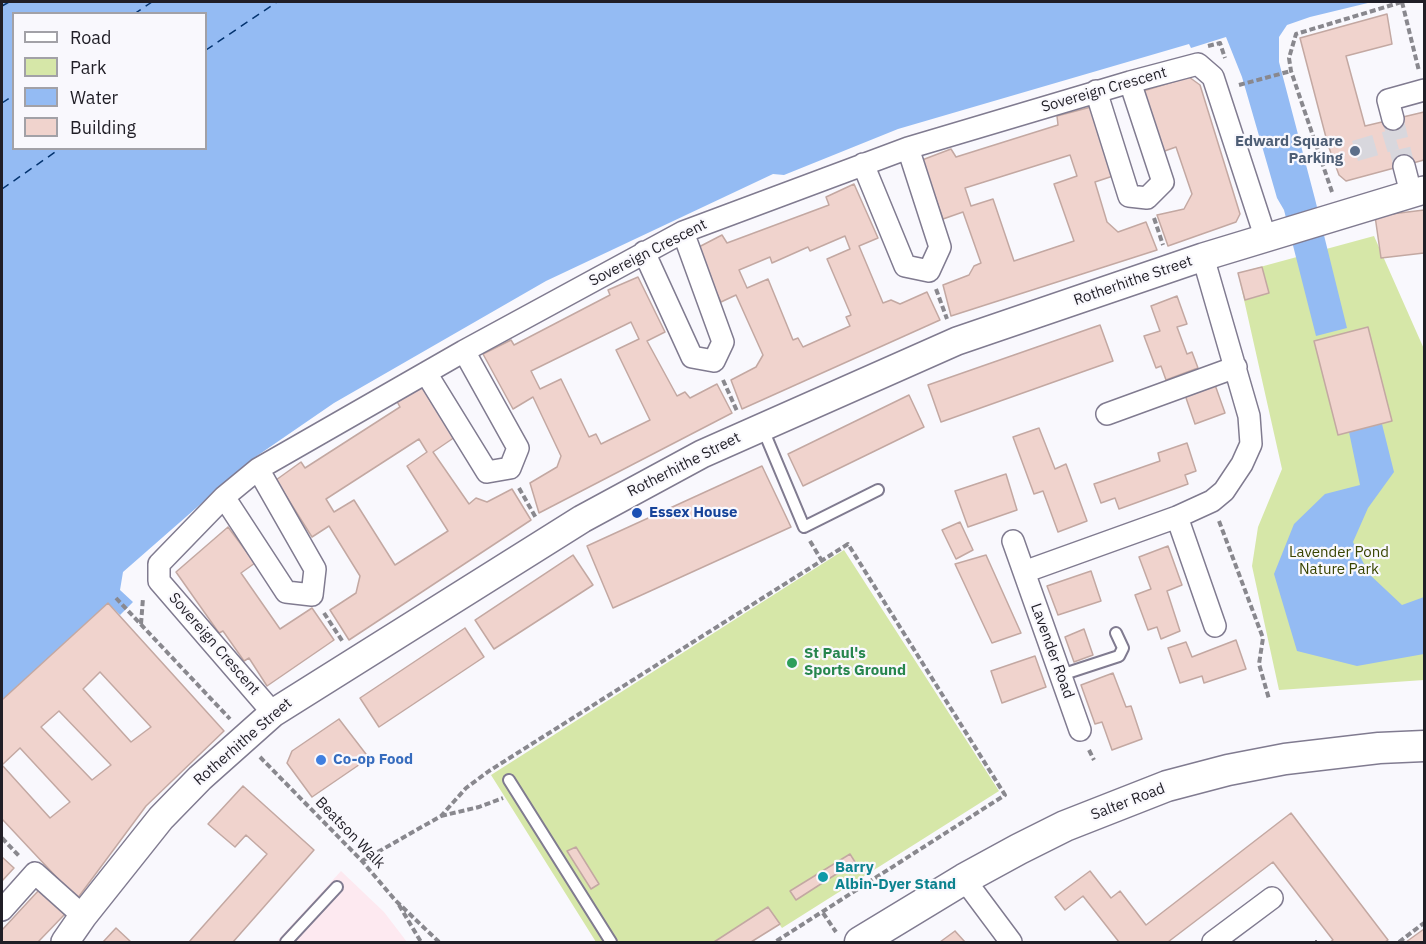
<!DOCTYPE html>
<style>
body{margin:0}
#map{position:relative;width:1426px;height:944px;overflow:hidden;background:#f9f8fd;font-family:"IBM Plex Sans",sans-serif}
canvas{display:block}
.frame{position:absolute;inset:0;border:3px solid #201e26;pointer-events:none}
.legend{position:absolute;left:12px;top:12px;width:195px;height:138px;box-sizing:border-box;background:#f9f8fd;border:2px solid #a2a1a7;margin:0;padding:8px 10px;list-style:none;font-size:18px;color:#201e26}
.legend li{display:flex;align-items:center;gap:12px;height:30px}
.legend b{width:30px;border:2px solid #a2a1a7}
</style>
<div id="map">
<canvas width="1426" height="944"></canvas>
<div class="frame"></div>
<ul class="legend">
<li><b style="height:8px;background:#fff"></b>Road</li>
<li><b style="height:16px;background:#d6e7a8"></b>Park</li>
<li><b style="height:16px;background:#94bbf3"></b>Water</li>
<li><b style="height:16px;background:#f0d3cd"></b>Building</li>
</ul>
</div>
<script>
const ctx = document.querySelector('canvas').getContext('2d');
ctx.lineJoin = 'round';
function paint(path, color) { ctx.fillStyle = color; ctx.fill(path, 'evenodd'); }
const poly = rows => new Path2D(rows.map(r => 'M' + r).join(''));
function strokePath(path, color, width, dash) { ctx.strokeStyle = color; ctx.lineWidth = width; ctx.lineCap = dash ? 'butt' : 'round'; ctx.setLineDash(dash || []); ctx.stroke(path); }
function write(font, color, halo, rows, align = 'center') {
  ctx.font = font + ' "IBM Plex Sans",sans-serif'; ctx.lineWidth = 4.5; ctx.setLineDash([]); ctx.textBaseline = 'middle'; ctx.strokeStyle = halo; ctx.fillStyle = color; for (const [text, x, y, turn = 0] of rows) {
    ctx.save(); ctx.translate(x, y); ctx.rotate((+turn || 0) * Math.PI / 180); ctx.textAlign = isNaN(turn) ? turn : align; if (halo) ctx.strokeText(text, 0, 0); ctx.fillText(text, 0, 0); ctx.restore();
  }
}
paint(poly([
 [341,871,384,912,407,942,276,942]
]), '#fde9f0');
paint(poly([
 [1374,236,1424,349,1424,680,1279,690,1252,566,1258,527,1282,469,1238,273],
 [844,550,999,791,782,928,779,924,751,942,596,942,491,775]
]), '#d6e7a8');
paint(poly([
 [2,2,1372,2,1310,17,1287,25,1279,37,1279,62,1315,199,1347,328,1316,336,1284,210,1277,198,1242,77,1226,37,1191,48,1189,44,898,129,784,175,773,174,546,281,334,403,251,460,123,572,120,590,133,602,120,615,108,603,2,700],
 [14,14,206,14,206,148,14,148],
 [1382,424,1394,472,1368,508,1353,542,1369,574,1402,605,1424,597,1424,654,1357,666,1297,651,1274,574,1294,524,1325,494,1360,485,1349,432]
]), '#94bbf3');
strokePath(poly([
 [2,6,9,2],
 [134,14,152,2],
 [206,50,277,2],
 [2,103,14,95],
 [2,189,61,148]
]), '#03336f', 1.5, [8, 6]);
const building = poly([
 [1387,14,1392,44,1346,56,1365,126,1424,112,1424,160,1346,181,1339,175,1328,145,1300,38,1387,14],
 [1189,77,1200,85,1240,214,1236,222,1168,246,1157,215,1184,209,1192,194,1176,147,1159,153,1140,92,1189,77],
 [1091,107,1116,175,1095,182,1107,222,1118,232,1146,222,1157,250,951,316,943,285,969,275,974,266,981,263,963,212,943,219,922,160,951,149,956,157,1058,125,1057,116,1091,107],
 [1070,155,1077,176,1054,184,1074,241,1014,261,993,199,971,206,965,188,1070,155],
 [854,184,878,238,859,246,883,303,891,300,900,304,927,292,940,320,742,409,731,380,756,367,763,355,736,295,721,302,695,249,722,235,727,243,829,205,826,197,854,184],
 [845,236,850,249,827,259,851,315,846,317,850,326,803,347,798,338,793,340,768,279,747,288,739,270,770,257,772,263,808,247,810,251,845,236],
 [1424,210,1424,253,1381,258,1375,216,1424,210],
 [1262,267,1269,293,1245,300,1238,273,1262,267],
 [638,277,665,332,647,341,677,396,685,392,690,398,717,384,732,413,539,513,530,483,557,467,561,456,533,397,513,409,483,354,511,340,514,345,610,295,608,290,638,277],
 [631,322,639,339,616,350,650,420,601,444,596,434,589,437,561,379,540,389,531,371,631,322],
 [1177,296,1187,324,1177,327,1187,354,1192,352,1198,368,1166,380,1161,366,1156,368,1144,336,1160,331,1151,306,1177,296],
 [1100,325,1113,361,941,422,928,385,1100,325],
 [1368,327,1392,421,1338,435,1314,341,1368,327],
 [1214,382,1225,413,1195,424,1184,392,1214,382],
 [422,383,455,437,433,452,469,504,476,498,487,502,512,489,531,520,349,640,330,610,356,593,360,576,329,526,312,537,276,480,301,462,305,468,400,407,395,398,422,383],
 [419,439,427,452,407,466,448,531,395,565,354,500,334,512,326,499,419,439],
 [909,395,924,427,803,486,788,454,909,395],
 [1039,428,1055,469,1066,464,1087,521,1058,532,1043,491,1034,494,1013,437,1039,428],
 [1187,443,1196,471,1185,475,1188,484,1119,509,1115,498,1101,503,1094,484,1160,461,1158,453,1187,443],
 [762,466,791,527,613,608,587,546,762,466],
 [1006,474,1017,510,968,527,955,491,1006,474],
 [960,522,973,550,956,559,942,530,960,522],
 [228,527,255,563,241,573,280,629,312,608,334,640,267,686,249,658,244,661,223,631,219,633,176,572,228,527],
 [1168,546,1182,585,1167,591,1180,631,1161,639,1157,627,1148,630,1135,595,1151,589,1139,557,1168,546],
 [573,555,593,585,494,649,475,620,573,555],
 [986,555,1021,633,992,643,955,564,986,555],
 [1091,571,1101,601,1058,615,1047,586,1091,571],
 [108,603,224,731,146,806,77,899,2,819,2,700,108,603],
 [100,672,151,727,131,742,83,689,100,672],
 [59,711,111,765,92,780,41,727,59,711],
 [20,748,70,802,50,818,2,765,20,748],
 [465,628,484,657,379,727,360,698,465,628],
 [1084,629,1093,655,1074,662,1065,637,1084,629],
 [1236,640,1246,669,1204,683,1202,676,1180,683,1168,648,1186,642,1192,657,1236,640],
 [1035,656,1046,687,1002,703,991,671,1035,656],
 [1113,673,1126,707,1131,706,1142,739,1112,750,1102,722,1095,724,1081,685,1113,673],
 [339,719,369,758,312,797,287,763,292,751,339,719],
 [243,786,314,850,233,942,189,942,267,854,246,835,235,847,208,824,243,786],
 [1291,813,1388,940,1385,942,1330,942,1333,940,1273,862,1168,942,1119,942,1083,896,1065,910,1055,897,1090,871,1111,898,1120,891,1146,925,1291,813],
 [576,847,599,884,591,889,567,851,576,847],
 [850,854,855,862,796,900,790,891,850,854],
 [2,857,14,868,2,881,2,857],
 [39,890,65,914,38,942,2,942,2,930,39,890],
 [768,907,780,924,751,942,714,942,768,907],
 [116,928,131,942,103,942,116,928],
 [1424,929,1424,942,1406,942,1424,929],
 [955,931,965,942,940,942,955,931]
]);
paint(building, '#f0d3cd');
strokePath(building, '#c3a8a2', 1.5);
strokePath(poly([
 [1393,119,1404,166],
 [1355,151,1396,139]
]), '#d8d7dd', 21, [21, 10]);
const service = poly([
 [762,427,804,527,878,490],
 [1061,675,1119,656,1123,648,1116,633],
 [509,780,611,942],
 [286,942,337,887]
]);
const minor = poly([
 [1096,91,1129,196,1147,198,1163,182,1130,82],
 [1393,119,1388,100,1424,90],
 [863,164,905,266,929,271,940,247,908,148],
 [1404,166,1411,193],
 [644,252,692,357,714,361,723,342,683,232],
 [426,373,487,472,510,468,518,448,464,351],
 [1107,414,1236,367],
 [224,497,286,592,312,595,315,569,258,469],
 [1177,517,1215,626],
 [1013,541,1024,572],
 [273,713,159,581,159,564,224,497,258,469,464,351,683,232,908,148,1130,82,1198,64,1213,77,1266,239],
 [1080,730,1024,572,1177,517,1212,501,1224,491,1242,464,1251,444,1249,416,1203,257],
 [964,879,1011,942],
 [2,910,35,873,83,916],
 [1213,942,1272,898]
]);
const tertiary = poly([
 [65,942,83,916,161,818,200,778,273,713,582,519,702,454,957,341,1203,257,1424,190]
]);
const secondary = poly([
 [860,942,964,879,1019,849,1065,826,1167,786,1228,770,1285,759,1379,748,1424,746]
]);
strokePath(service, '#807b90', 14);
strokePath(minor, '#807b90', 24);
strokePath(tertiary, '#807b90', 30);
strokePath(secondary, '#807b90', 33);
strokePath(poly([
 [1402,2,1419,71],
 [1208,46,1220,43,1225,58],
 [1239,85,1291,71],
 [1332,192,1291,71,1289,58,1296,34,1402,2],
 [1154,218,1163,245],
 [936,289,947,319],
 [723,380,737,411],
 [519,488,536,518],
 [1219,521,1263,638,1259,664,1269,699],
 [810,541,822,561],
 [116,598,230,719],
 [324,613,343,642],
 [141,624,143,598],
 [1089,750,1094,760],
 [260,757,362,861,395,900,439,942],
 [441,816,479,807,503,798],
 [2,838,20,857],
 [362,861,441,816,466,788,489,771,848,544,1005,795,775,942],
 [399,905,421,942],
 [823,913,836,932],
 [1315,942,1317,942],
 [1399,942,1424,923]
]), '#89888e', 4, [6, 3]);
strokePath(service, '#fff', 10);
strokePath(minor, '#fff', 21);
strokePath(tertiary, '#fff', 27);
strokePath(secondary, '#fff', 30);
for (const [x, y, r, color] of [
 [1355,151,6,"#5c6f8a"],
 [637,513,6,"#1a4fb4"],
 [792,663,6,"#2e9e5b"],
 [321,760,6,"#3f7fe0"],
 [823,877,6,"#0f9aa8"]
]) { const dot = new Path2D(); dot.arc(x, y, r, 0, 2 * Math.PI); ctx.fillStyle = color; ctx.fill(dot); strokePath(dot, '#f9f8fd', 2); }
write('15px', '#201e26', '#f9f8fd', [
 ["Sovereign Crescent",1104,90,-16],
 ["Sovereign Crescent",648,253,-27],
 ["Rotherhithe Street",1133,281,-19],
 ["Rotherhithe Street",684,465,-27],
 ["Sovereign Crescent",214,644,49],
 ["Lavender Road",1052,651,70],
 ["Rotherhithe Street",243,742,-41],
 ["Salter Road",1128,802,-21],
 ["Beatson Walk",350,833,46]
]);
write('bold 15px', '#4e5e75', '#f9f8fd', [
 ["Edward Square",1343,142],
 ["Parking",1343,159]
], 'right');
write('bold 15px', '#164399', '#f9f8fd', [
 ["Essex House",649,513]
], 'left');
write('15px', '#384401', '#f9f8fd', [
 ["Lavender Pond",1339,553],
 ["Nature Park",1339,570]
]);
write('bold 15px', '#27864d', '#f9f8fd', [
 ["St Paul's",804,654],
 ["Sports Ground",804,671]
], 'left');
write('bold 15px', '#366cbe', '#f9f8fd', [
 ["Co-op Food",333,760]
], 'left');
write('bold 15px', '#0d838f', '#f9f8fd', [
 ["Barry",835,868],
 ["Albin-Dyer Stand",835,885]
], 'left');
</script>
